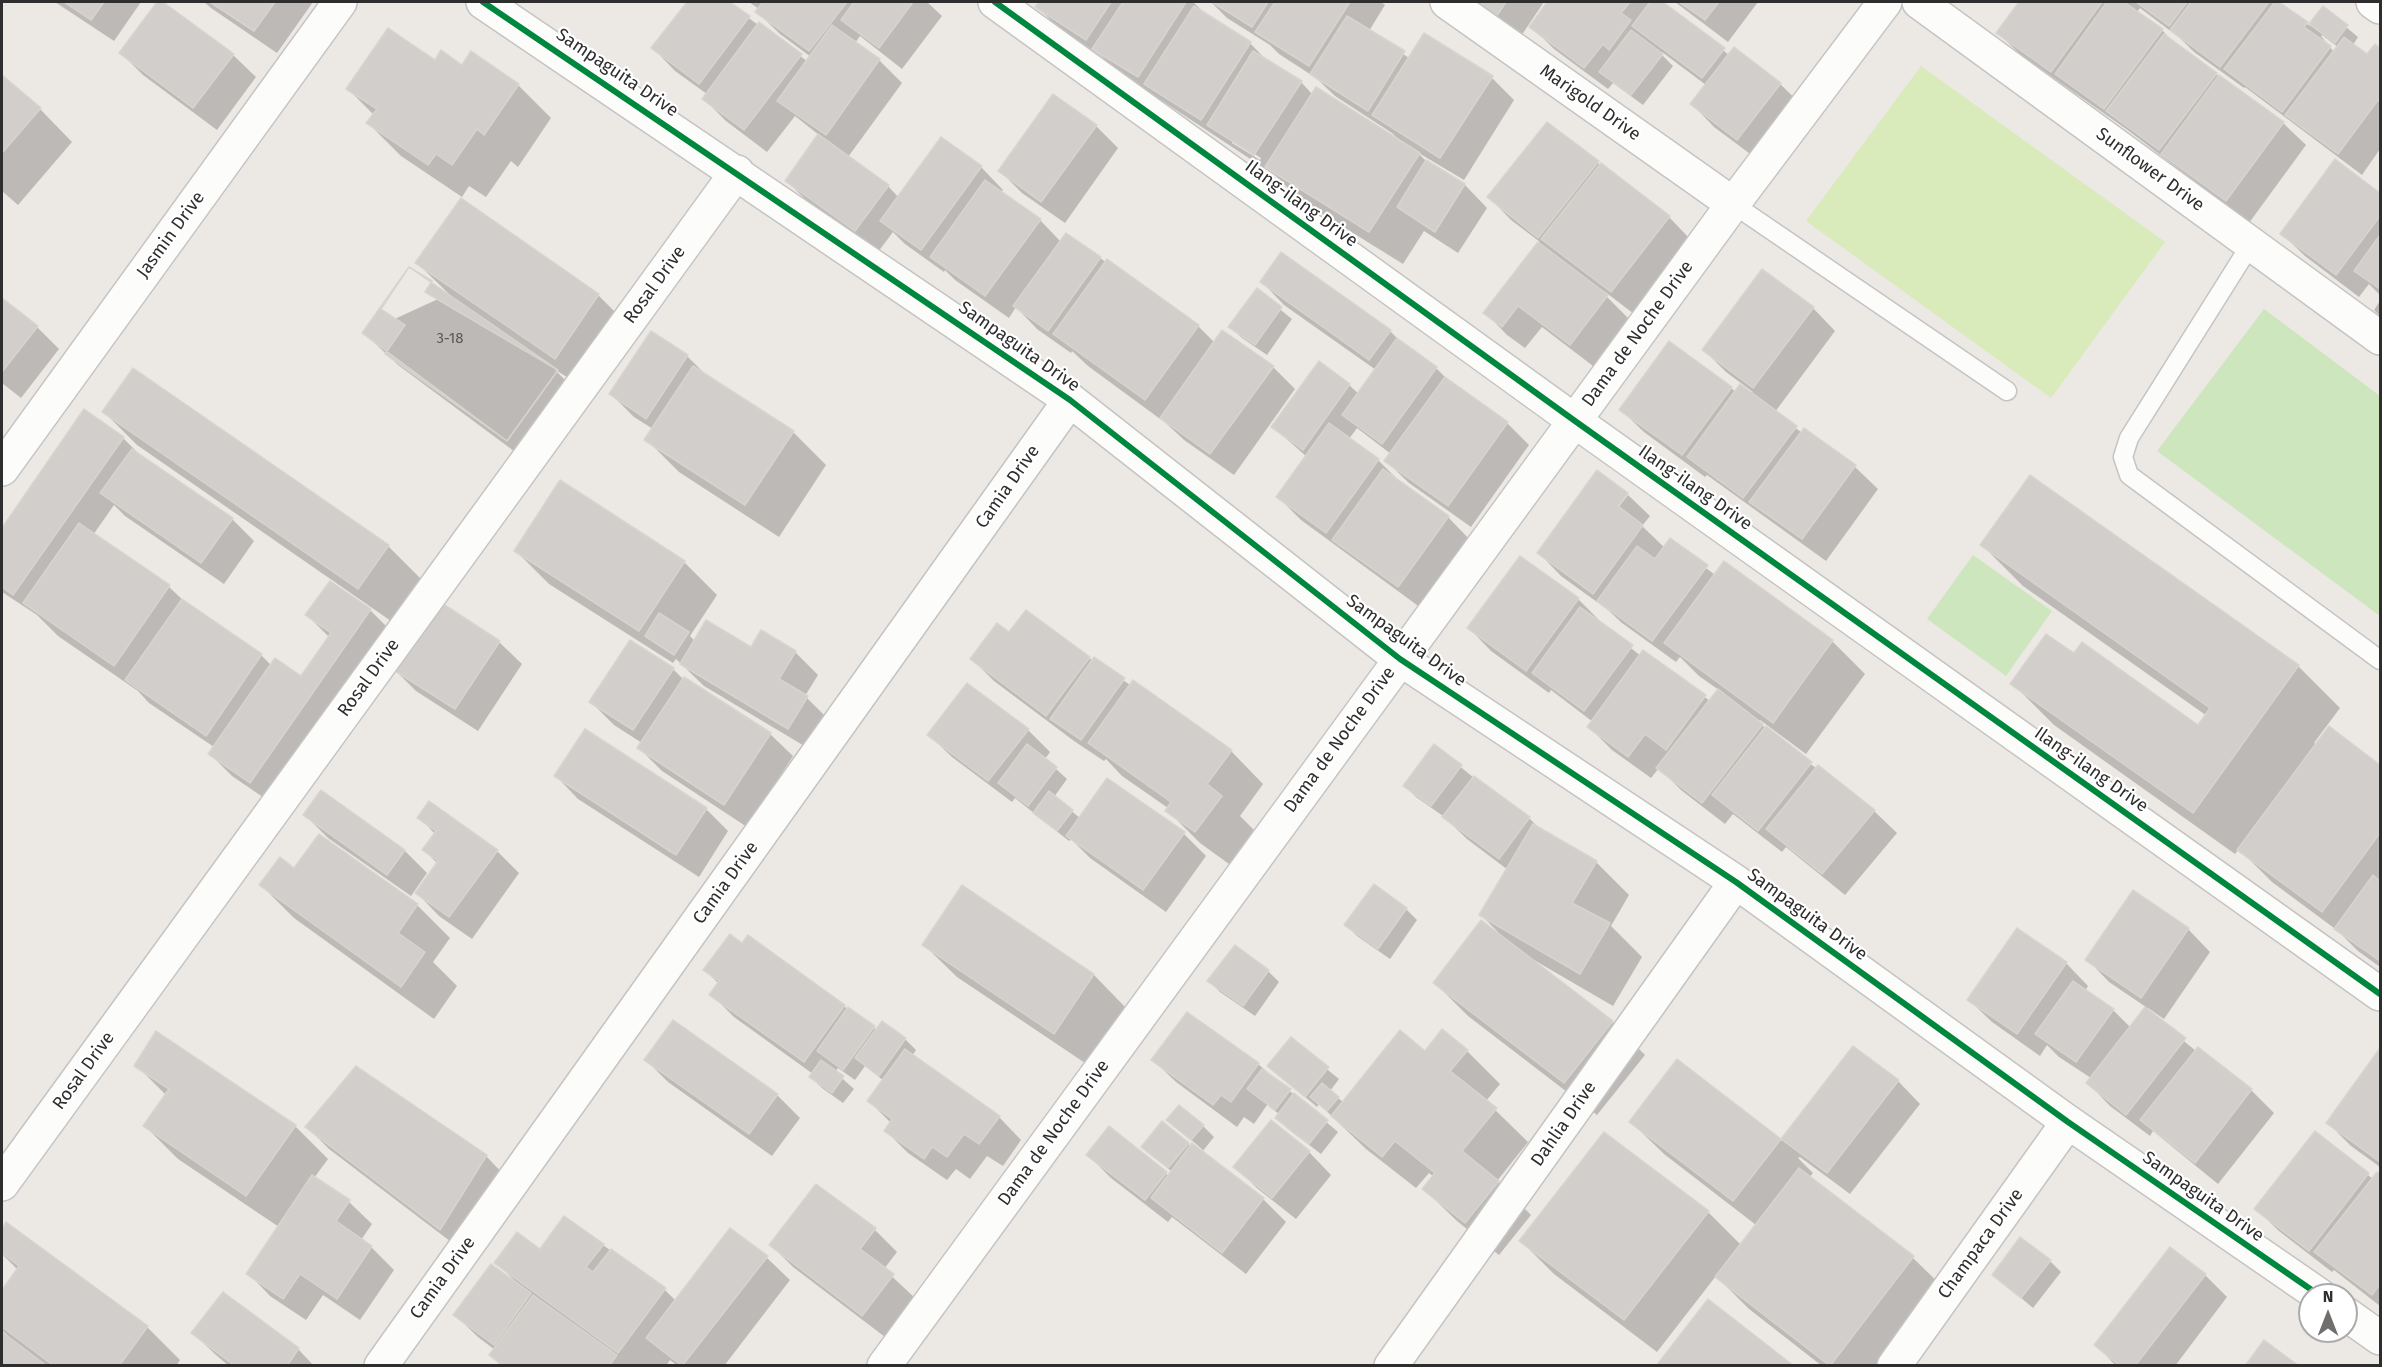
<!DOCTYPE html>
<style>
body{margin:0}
#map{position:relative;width:2382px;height:1367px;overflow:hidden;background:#ece8e4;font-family:"Fira Sans",sans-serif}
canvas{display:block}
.frame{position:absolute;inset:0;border:3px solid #2e2e2e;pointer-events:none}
.north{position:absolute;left:2298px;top:1283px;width:60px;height:60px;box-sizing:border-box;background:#fff;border:2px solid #ababab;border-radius:50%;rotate:0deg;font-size:16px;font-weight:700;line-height:24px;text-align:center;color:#2e2e2e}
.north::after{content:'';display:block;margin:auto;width:21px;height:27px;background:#706f6e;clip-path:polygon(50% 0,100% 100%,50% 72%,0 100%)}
</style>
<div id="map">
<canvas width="2382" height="1367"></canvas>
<div class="frame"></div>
<div class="north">N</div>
</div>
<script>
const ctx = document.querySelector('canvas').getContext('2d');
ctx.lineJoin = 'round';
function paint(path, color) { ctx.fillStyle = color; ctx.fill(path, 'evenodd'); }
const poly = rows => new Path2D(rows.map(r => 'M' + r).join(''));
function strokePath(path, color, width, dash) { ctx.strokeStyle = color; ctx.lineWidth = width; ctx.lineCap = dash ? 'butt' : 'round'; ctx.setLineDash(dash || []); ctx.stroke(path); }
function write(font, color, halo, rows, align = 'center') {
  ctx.font = font + ' "Fira Sans",sans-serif'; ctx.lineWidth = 4.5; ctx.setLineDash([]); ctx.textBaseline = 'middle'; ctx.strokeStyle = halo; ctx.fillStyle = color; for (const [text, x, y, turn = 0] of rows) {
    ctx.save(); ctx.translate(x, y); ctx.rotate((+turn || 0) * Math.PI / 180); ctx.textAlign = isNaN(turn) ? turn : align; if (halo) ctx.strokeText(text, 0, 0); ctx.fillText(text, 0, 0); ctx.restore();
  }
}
paint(poly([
 [2264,309,2380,396,2380,616,2157,451],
 [1973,555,2052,611,2006,676,1927,619]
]), '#cee6be');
paint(poly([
 [1921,66,2165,242,2051,398,1806,221]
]), '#d9eabb');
paint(poly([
 [55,2,141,2,114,41],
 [159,2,233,55,256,77,217,130,143,75,121,53],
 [204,2,313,2,277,53,211,8],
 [689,2,727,2,807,61,811,57,780,34,757,12,759,9,749,2,927,2,942,16,902,69,860,36,855,43,879,60,902,83,848,157,888,186,899,198,981,167,1003,190,1001,193,1040,220,1061,242,1100,258,1198,326,1215,343,1273,367,1295,389,1234,475,1184,440,1167,424,1088,366,1072,351,1071,353,1037,329,1016,307,1009,318,955,280,945,270,944,272,905,244,893,232,878,252,809,203,787,181,819,135,795,116,767,152,726,121,704,99,707,94,675,71,653,48],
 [1037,2,1193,2,1210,18,1250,43,1269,63,1301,82,1313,95,1398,139,1392,133,1335,96,1316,78,1279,54,1270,45,1227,18,1211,2,1381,2,1385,5,1369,31,1409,58,1492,78,1514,100,1464,180,1417,152,1428,163,1465,185,1487,208,1458,253,1424,231,1403,264,1300,200,1276,176,1117,71,1101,56,1060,29,1037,7,1040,3],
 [1232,139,1261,158,1260,160,1232,143],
 [1464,2,1544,2,1519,39],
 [1549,2,1651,3,1660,2,1729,55,1780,84,1803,106,1761,162,1714,127,1692,104,1706,85,1662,52,1661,54,1673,66,1643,105,1613,83,1608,89,1554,49,1531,26],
 [1675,2,1758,2,1728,42],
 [2021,2,2277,2,2310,26,2323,8,2358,37,2353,45,2368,56,2375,46,2380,50,2380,149,2362,175,2245,87,2244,88,2194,52,2181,39,2140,8,2137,12,2162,30,2177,46,2283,123,2306,145,2249,223,2129,131,2021,55,1998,33],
 [2322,35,2338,47,2334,52,2321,36],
 [472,54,518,85,551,118,518,167,511,161,486,197,469,186,462,197,401,156,368,123,374,115,348,89,436,62,463,67],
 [2,77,40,109,72,142,18,205,2,191],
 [1096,126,1118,148,1065,223,1022,193,1000,171],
 [2336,161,2380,195,2380,295,2369,284,2359,297,2305,256,2282,234],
 [1598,163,1669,217,1691,240,1634,314,1604,291,1602,292,1629,319,1593,366,1542,327,1525,348,1507,335,1485,312,1540,242,1511,220,1489,197],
 [461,200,598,295,631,328,588,390,554,369,579,394,530,463,398,365,364,333,449,294,417,263],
 [1262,282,1390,331,1403,344,1436,368,1450,382,1507,423,1529,445,1471,527,1409,483,1386,461,1391,454,1357,428,1349,439,1378,460,1401,483,1448,517,1470,540,1421,608,1301,520,1278,497,1307,457,1273,427,1349,385,1359,394,1376,370,1284,305],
 [1257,291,1292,319,1267,355,1242,338,1230,326],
 [2,300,37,327,59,349,21,398,2,383],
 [2380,301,2380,316,2374,310],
 [1813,308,1835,331,1775,412,1802,433,1804,430,1855,467,1878,489,1826,561,1707,475,1705,477,1644,432,1621,410,1731,388,1736,392,1751,394,1753,392,1726,372,1704,350],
 [687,356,708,377,793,432,826,465,779,537,679,472,646,439,653,429,634,417,611,394],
 [85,411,123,438,144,459,232,519,254,541,224,584,125,516,114,505,93,535,169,587,185,602,261,655,271,665,301,678,329,637,307,615,370,610,392,632,273,804,232,776,210,754,214,747,149,703,138,691,58,636,37,615,2,592,2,531],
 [104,412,388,546,421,579,391,621,137,445],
 [1598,472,1627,494,1650,516,1642,526,1665,548,1670,540,1715,575,1724,563,1832,641,1865,674,1806,754,1760,720,1758,722,1817,769,1819,767,1874,811,1897,833,1845,895,1786,847,1782,852,1733,814,1725,824,1681,790,1659,768,1651,778,1612,750,1589,727,1593,722,1551,690,1549,693,1491,651,1469,628,1520,558,1578,599,1601,622,1599,623,1641,656,1644,652,1710,701,1719,690,1699,676,1680,657,1676,662,1622,623,1608,610,1561,576,1539,553],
 [1624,495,1628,495,1614,513,1612,511],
 [1982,545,2298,666,2340,708,2314,743,2317,745,2329,729,2380,766,2380,967,2358,951,2338,931,2272,882,2239,849,2235,854,2054,725,2012,683,2075,655,2199,727,2207,716,2023,586],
 [516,551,684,562,717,595,690,636,695,641,751,649,795,652,818,675,805,696,829,720,811,750,704,686,676,659,673,663,549,584],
 [1009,634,1089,658,1231,751,1263,784,1240,816,1254,830,1229,864,1200,843,1167,810,1168,808,1122,776,1106,759,1104,761,1074,741,994,681,972,659],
 [499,642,522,664,478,731,416,691,394,669],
 [630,642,673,669,684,680,770,734,793,756,747,827,662,771,639,748,642,743,614,725,591,702],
 [1028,730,1050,752,1045,759,1067,779,1054,797,1080,818,1184,834,1206,856,1166,912,1090,858,1071,839,1069,841,1015,798,1012,802,952,757,929,735],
 [1435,746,1474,778,1529,818,1541,830,1596,862,1629,895,1611,926,1642,957,1613,1006,1534,960,1533,961,1612,1022,1645,1055,1597,1115,1468,1016,1435,983,1498,932,1481,915,1508,870,1467,839,1443,816,1416,797,1405,786],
 [556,776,706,809,728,831,699,877,578,799],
 [322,792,405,851,427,873,411,896,328,838,305,815],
 [419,817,497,851,519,873,472,939,439,916,417,893,438,864,424,850,435,834],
 [320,836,417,905,450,938,433,962,457,986,434,1019,294,918,261,885,295,870],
 [1374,886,1406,909,1417,920,1390,959,1357,936,1346,925],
 [962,888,1094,975,1126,1008,1088,1065,957,977,924,945],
 [2188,929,2210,952,2164,1019,2148,1008,2147,1011,2196,1051,2251,1090,2274,1113,2218,1184,2153,1131,2150,1136,2110,1106,2088,1083,2091,1078,2059,1057,2047,1045,2040,1056,1992,1022,1969,1000,2066,963,2088,986,2085,991,2113,1010,2131,1028,2146,1007,2109,982,2087,959],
 [748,937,877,1030,905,1039,916,1050,912,1056,999,1117,1021,1140,1003,1166,987,1156,970,1179,956,1169,947,1180,908,1153,886,1131,891,1123,869,1101,884,1081,865,1066,855,1080,838,1068,835,1072,854,1089,843,1103,822,1088,811,1077,813,1074,734,1017,711,994,719,984,705,970,743,945],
 [1268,971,1279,982,1255,1016,1220,992,1209,981],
 [673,1022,777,1095,800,1118,772,1156,668,1082,646,1060],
 [1291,1040,1339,1079,1330,1091,1344,1103,1425,1053,1467,1051,1500,1084,1486,1101,1528,1142,1497,1181,1531,1215,1499,1255,1457,1221,1424,1189,1434,1177,1429,1173,1416,1188,1366,1149,1319,1104,1317,1107,1269,1066],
 [1853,1048,1898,1081,1920,1104,1850,1194,1800,1157,1798,1158,1813,1173,1809,1178,1913,1258,1946,1290,1888,1366,1822,1366,1749,1309,1716,1276,1657,1352,1554,1274,1521,1241,1708,1212,1741,1245,1756,1225,1664,1154,1631,1122,1678,1061,1781,1141],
 [2380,1051,2380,1167,2351,1146,2328,1123],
 [1153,1060,1258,1064,1338,1132,1321,1154,1288,1129,1277,1118,1279,1114,1267,1105,1254,1124,1244,1117,1237,1127,1176,1082],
 [136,1065,295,1126,328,1159,314,1178,349,1202,372,1224,361,1240,371,1247,394,1270,360,1320,323,1295,306,1320,270,1296,248,1273,279,1227,178,1159,145,1126,166,1095],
 [1168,1120,1203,1126,1214,1137,1202,1152,1263,1199,1286,1222,1246,1274,1172,1217,1168,1222,1111,1178,1088,1155,1109,1128,1169,1176,1172,1172,1143,1146,1188,1144,1201,1152,1203,1150],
 [307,1127,486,1156,508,1179,463,1251,329,1149],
 [2315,1133,2373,1179,2377,1174,2380,1176,2380,1306,2334,1270,2332,1272,2279,1231,2256,1209],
 [1309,1152,1331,1175,1296,1219,1258,1189,1235,1167],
 [7,1224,147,1327,180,1360,176,1366,2,1366,2,1334,9,1340,10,1338,2,1330,2,1293,18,1270,2,1254,2,1231],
 [731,1230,767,1258,790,1280,724,1366,678,1366,670,1360,666,1366,501,1366,491,1355,495,1350,478,1337,455,1315,514,1280,496,1263,540,1252,603,1245,665,1290,676,1301],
 [875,1230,897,1252,884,1269,915,1298,885,1337,793,1267,771,1245],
 [2050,1261,2061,1272,2033,1308,1994,1275],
 [2205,1275,2227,1297,2175,1366,2116,1366,2096,1345],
 [223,1294,299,1350,314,1366,229,1366,216,1355,193,1333]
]), '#0003');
const building = poly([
 [64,2,104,2,91,20,64,2],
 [157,2,163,2,234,54,193,108,119,53,157,2],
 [210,2,275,2,254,31,210,2],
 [687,2,730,2,750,16,699,84,651,48,687,2],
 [763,2,847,2,809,51,755,12,763,2],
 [854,2,913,2,879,48,841,20,854,2],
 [1039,2,1111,2,1086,40,1035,7,1039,2],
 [1123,2,1186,2,1138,77,1092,49,1123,2],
 [1212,2,1268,2,1252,27,1212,2],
 [1275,2,1350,2,1309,66,1255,32,1275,2],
 [1473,2,1506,2,1496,17,1473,2],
 [1547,2,1630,2,1621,13,1631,20,1609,50,1603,44,1584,68,1529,27,1547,2],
 [1650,2,1663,2,1725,48,1702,78,1632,26,1650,2],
 [1679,2,1719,2,1705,20,1679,2],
 [2019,2,2102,2,2051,72,1996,33,2019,2],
 [2107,2,2124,2,2163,29,2104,109,2055,74,2107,2],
 [2136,2,2187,2,2169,26,2136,2],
 [2191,2,2269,2,2220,67,2170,30,2191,2],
 [2275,2,2279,2,2308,22,2304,27,2331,46,2282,112,2224,69,2275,2],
 [1194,6,1251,42,1201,120,1144,84,1194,6],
 [2323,6,2348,25,2335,43,2309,24,2323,6],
 [1347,16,1405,51,1368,111,1310,74,1347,16],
 [759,22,802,54,744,130,702,99,759,22],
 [832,25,880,59,826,135,777,101,832,25],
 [388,28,435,60,441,50,462,65,471,51,519,84,484,135,477,129,452,165,436,154,428,165,366,123,377,109,346,89,388,28],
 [1631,30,1663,54,1631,95,1599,72,1631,30],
 [1424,33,1493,76,1440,158,1372,115,1424,33],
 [2164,34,2217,73,2159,150,2106,111,2164,34],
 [2344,37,2367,54,2375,44,2380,48,2380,102,2378,100,2338,154,2285,115,2344,37],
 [1734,47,1781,83,1737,140,1690,104,1734,47],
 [1253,51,1302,81,1254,155,1207,125,1253,51],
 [2,75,41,108,2,153,2,75],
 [2219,75,2284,122,2226,201,2161,154,2219,75],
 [1316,87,1420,153,1369,232,1265,167,1316,87],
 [1053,94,1097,125,1041,202,998,171,1053,94],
 [1547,122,1599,161,1538,238,1487,197,1547,122],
 [818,134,889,185,855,231,785,181,818,134],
 [941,137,982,166,921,250,880,221,941,137],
 [2335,159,2380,193,2380,216,2336,275,2280,234,2335,159],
 [1426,160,1465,184,1435,232,1397,207,1426,160],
 [1601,163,1670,216,1611,292,1541,239,1601,163],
 [985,180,1041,219,985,296,930,257,985,180],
 [461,198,599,294,555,359,415,263,461,198],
 [1066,233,1101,257,1048,331,1013,306,1066,233],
 [2380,235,2380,289,2354,271,2380,235],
 [1538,242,1608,295,1570,345,1518,306,1502,327,1483,313,1538,242],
 [1281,252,1391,330,1369,360,1260,282,1281,252],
 [1107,259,1199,325,1145,400,1053,334,1107,259],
 [409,267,432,281,425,292,558,370,507,441,385,354,405,325,381,309,409,267],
 [409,267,558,370,507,441,362,333,409,267],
 [1762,269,1814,307,1753,388,1702,350,1762,269],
 [1257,288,1282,307,1255,345,1228,327,1257,288],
 [2,298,38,326,2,372,2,298],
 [1222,330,1274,366,1210,454,1160,418,1222,330],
 [651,331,688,355,646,419,609,394,651,331],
 [1397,338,1437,367,1382,444,1342,415,1397,338],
 [1669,341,1732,387,1682,455,1619,410,1669,341],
 [1319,361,1350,384,1303,450,1271,427,1319,361],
 [693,366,794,431,745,505,644,440,693,366],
 [133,368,389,545,358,589,102,412,133,368],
 [1445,377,1508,422,1448,506,1384,461,1445,377],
 [1740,384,1797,426,1743,498,1687,457,1740,384],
 [84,409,124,437,13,595,2,587,2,528,84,409],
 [1329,423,1379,459,1326,533,1276,497,1329,423],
 [1804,428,1856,465,1802,539,1749,502,1804,428],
 [132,449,233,518,201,563,100,493,132,449],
 [1383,469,1449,516,1398,587,1332,540,1383,469],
 [1597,470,1628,493,1618,506,1643,525,1593,594,1537,553,1597,470],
 [2030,475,2299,665,2193,813,2010,684,2046,634,2074,653,2082,642,2198,725,2210,708,1980,545,2030,475],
 [560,480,685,561,639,631,514,551,560,480],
 [79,523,170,585,114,666,23,603,79,523],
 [1670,538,1708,565,1652,641,1597,601,1637,546,1655,559,1670,538],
 [1520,556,1579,598,1526,671,1467,628,1520,556],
 [1724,561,1833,640,1773,723,1664,643,1724,561],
 [330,581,371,609,250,783,208,754,275,658,301,676,331,633,305,615,330,581],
 [182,599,262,654,206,736,125,680,182,599],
 [437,600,500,641,455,709,392,669,437,600],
 [1580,607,1633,645,1584,711,1532,673,1580,607],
 [1026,610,1090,657,1046,716,970,659,997,623,1009,632,1026,610],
 [659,613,689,632,674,655,645,636,659,613],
 [706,620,751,647,761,630,796,651,779,679,808,696,788,729,680,664,706,620],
 [630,640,674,668,633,730,589,702,630,640],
 [1643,650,1706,695,1666,750,1645,734,1628,757,1587,727,1643,650],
 [1094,657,1125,678,1081,740,1050,719,1094,657],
 [684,677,771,733,724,805,637,748,684,677],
 [1133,680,1232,750,1207,784,1222,796,1195,832,1165,811,1171,802,1088,743,1133,680],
 [967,683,1029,729,988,781,927,735,967,683],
 [1718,689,1763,724,1702,803,1656,768,1718,689],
 [1766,726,1812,762,1758,831,1712,795,1766,726],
 [2329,726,2380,765,2380,833,2322,912,2237,850,2329,726],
 [585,729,707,808,676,855,554,776,585,729],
 [1027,744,1057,767,1028,806,998,783,1027,744],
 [1434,744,1462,765,1431,806,1403,786,1434,744],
 [1818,765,1875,810,1822,874,1766,829,1818,765],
 [1474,776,1530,817,1499,859,1442,817,1474,776],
 [1107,778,1185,832,1143,890,1066,836,1107,778],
 [321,790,405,850,387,875,303,815,321,790],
 [1049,791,1073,810,1057,831,1033,813,1049,791],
 [429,801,498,850,449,917,415,893,438,861,422,850,436,831,417,818,429,801],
 [1533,824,1597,861,1572,903,1610,923,1580,974,1479,915,1533,824],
 [319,834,418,904,398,933,425,952,401,987,259,885,280,857,294,868,319,834],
 [2373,875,2380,881,2380,961,2334,929,2373,875],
 [1374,884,1407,908,1378,949,1344,925,1374,884],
 [962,885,1094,974,1054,1034,922,945,962,885],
 [2133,890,2189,928,2141,998,2085,960,2133,890],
 [1481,920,1613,1021,1564,1083,1433,983,1481,920],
 [2017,928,2067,962,2017,1034,1967,1000,2017,928],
 [730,934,742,943,748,935,845,1005,804,1062,709,995,719,981,703,970,730,934],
 [1235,945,1269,970,1243,1006,1207,981,1235,945],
 [2073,981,2114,1009,2076,1062,2035,1034,2073,981],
 [848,1007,875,1026,843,1070,817,1051,848,1007],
 [2145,1007,2186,1038,2126,1115,2086,1083,2145,1007],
 [1187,1012,1259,1063,1231,1102,1221,1095,1213,1105,1151,1060,1187,1012],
 [673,1020,778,1094,749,1134,644,1060,673,1020],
 [882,1021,906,1038,879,1076,855,1058,882,1021],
 [1442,1029,1468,1050,1450,1071,1497,1108,1462,1151,1499,1181,1465,1223,1422,1189,1435,1173,1395,1141,1382,1157,1331,1116,1400,1030,1425,1051,1442,1029],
 [156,1031,296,1125,246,1196,143,1126,169,1089,134,1066,156,1031],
 [1291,1037,1329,1067,1305,1097,1267,1066,1291,1037],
 [1853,1046,1899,1080,1827,1173,1781,1139,1853,1046],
 [2198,1047,2252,1089,2195,1163,2140,1120,2198,1047],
 [2380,1048,2380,1162,2326,1123,2380,1048],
 [905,1049,1000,1116,979,1144,964,1134,947,1157,932,1147,924,1159,884,1131,892,1119,867,1101,905,1049],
 [1677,1059,1781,1139,1733,1201,1629,1122,1677,1059],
 [821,1060,844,1076,832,1093,809,1077,821,1060],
 [356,1066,487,1155,440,1230,305,1127,356,1066],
 [1262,1069,1291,1089,1275,1110,1247,1089,1262,1069],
 [1322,1083,1339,1097,1327,1111,1310,1097,1322,1083],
 [1294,1093,1328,1120,1309,1144,1275,1118,1294,1093],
 [1179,1105,1204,1125,1191,1140,1166,1120,1179,1105],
 [1271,1120,1310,1151,1272,1198,1233,1167,1271,1120],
 [1162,1121,1189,1143,1168,1168,1141,1147,1162,1121],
 [1109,1126,1167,1172,1145,1200,1086,1155,1109,1126],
 [2315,1131,2369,1173,2309,1251,2254,1209,2315,1131],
 [1604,1132,1709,1211,1624,1320,1519,1241,1604,1132],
 [1192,1143,1264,1198,1222,1253,1151,1198,1192,1143],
 [1799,1168,1914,1256,1830,1366,1715,1277,1799,1168],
 [2377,1172,2380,1174,2380,1284,2372,1295,2314,1252,2377,1172],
 [312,1175,350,1200,336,1221,372,1246,337,1299,300,1274,283,1299,246,1274,312,1175],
 [816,1184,876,1228,860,1249,894,1274,862,1316,769,1245,816,1184],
 [564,1216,604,1244,586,1267,593,1272,611,1249,666,1288,618,1353,494,1263,517,1232,540,1249,564,1216],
 [6,1222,148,1326,119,1366,54,1366,2,1327,2,1290,19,1266,2,1253,2,1229,6,1222],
 [730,1228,768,1256,682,1366,646,1338,730,1228],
 [2020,1237,2051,1260,2021,1298,1992,1275,2020,1237],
 [2170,1247,2206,1274,2135,1366,2120,1366,2094,1345,2170,1247],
 [491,1264,531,1293,494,1345,453,1315,491,1264],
 [223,1292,299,1348,287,1366,235,1366,191,1333,223,1292],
 [533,1295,617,1355,609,1366,503,1366,489,1355,533,1295],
 [1708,1299,1794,1366,1656,1366,1708,1299],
 [2,1332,47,1366,2,1366,2,1332],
 [2264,1340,2299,1366,2245,1366,2264,1340]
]);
paint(building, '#d1cecb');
strokePath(building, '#d7d4d0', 1.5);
const lane = poly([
 [1733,204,2007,391],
 [2251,244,2129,438,2123,457,2129,475,2380,660]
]);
const street = poly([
 [483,2,1070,400,1400,659,1736,882,2068,1122,2319,1295],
 [995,2,1575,421,2380,994],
 [1447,2,1733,204],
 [1919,2,2380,338],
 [2373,2,2380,7],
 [2,469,340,2],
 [2,1184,737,172],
 [2346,1314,2380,1338],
 [381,1366,1070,400],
 [884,1366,1733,204,1885,2],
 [1391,1366,1736,882],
 [1894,1366,2068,1122]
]);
strokePath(lane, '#c5c4c5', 21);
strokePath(street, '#c5c4c5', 36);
strokePath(lane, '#fcfcfb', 18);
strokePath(street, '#fcfcfb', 33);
strokePath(poly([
 [483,2,1070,400,1400,659,1736,882,2068,1122,2319,1295],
 [995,2,1575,421,2380,994]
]), '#00873e', 6);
write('15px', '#585857', null, [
 ["3-18",450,339]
]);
write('18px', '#2e2e2e', '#fff', [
 ["Sampaguita Drive",617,73,34],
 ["Marigold Drive",1590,103,35],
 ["Sunflower Drive",2150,170,36],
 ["Ilang-ilang Drive",1301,204,36],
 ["Jasmin Drive",171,235,-54],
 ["Rosal Drive",655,285,-54],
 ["Dama de Noche Drive",1638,334,-54],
 ["Sampaguita Drive",1019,347,35],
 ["Camia Drive",1008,487,-55],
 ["Ilang-ilang Drive",1695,488,35],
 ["Sampaguita Drive",1406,641,36],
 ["Rosal Drive",369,678,-54],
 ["Dama de Noche Drive",1340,740,-54],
 ["Ilang-ilang Drive",2091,770,35],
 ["Camia Drive",726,883,-54],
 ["Sampaguita Drive",1807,915,36],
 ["Rosal Drive",84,1071,-54],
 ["Dahlia Drive",1564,1124,-55],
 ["Dama de Noche Drive",1054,1133,-54],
 ["Sampaguita Drive",2203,1197,35],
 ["Champaca Drive",1981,1244,-54],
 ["Camia Drive",443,1278,-54]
]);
</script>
